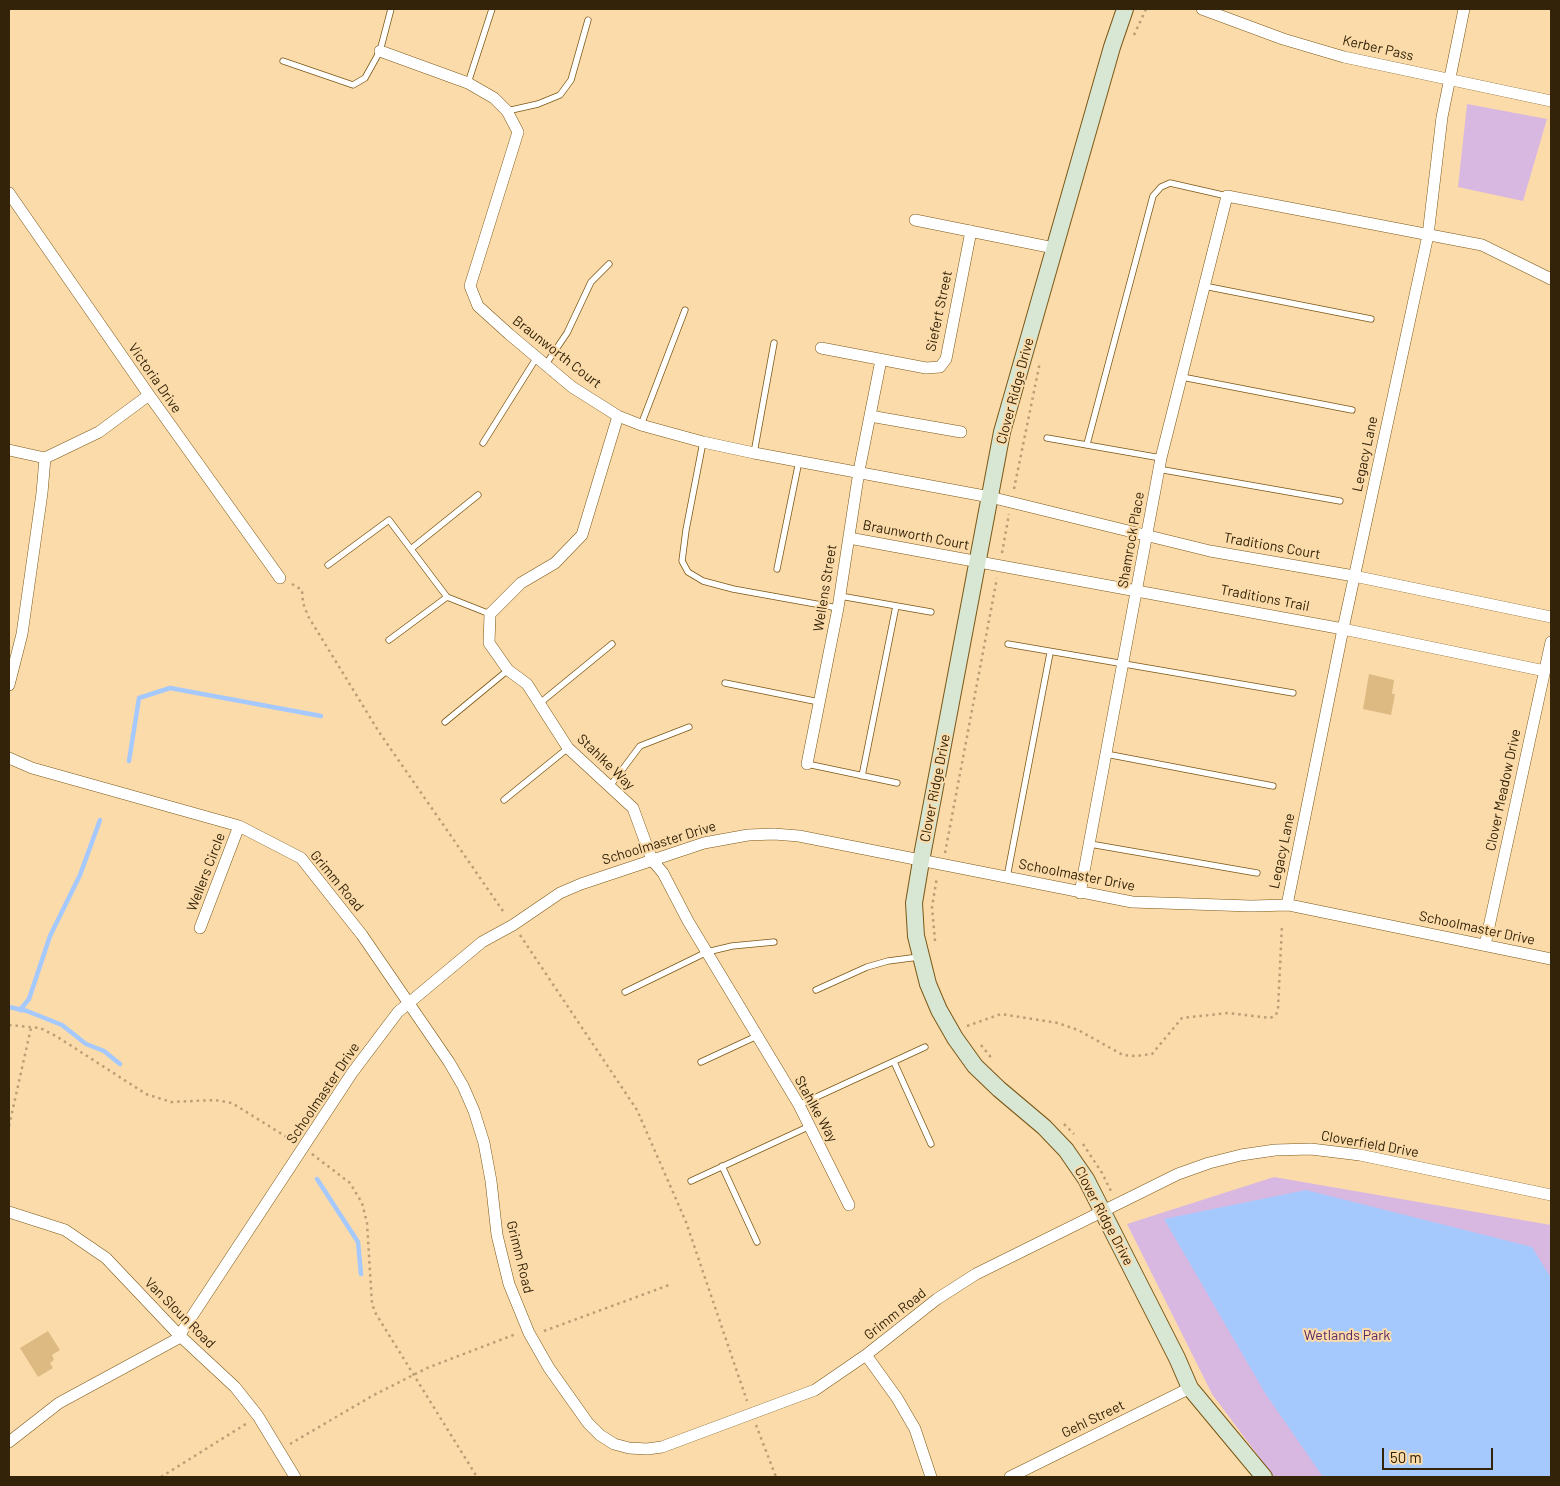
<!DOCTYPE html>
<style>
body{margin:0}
#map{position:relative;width:1560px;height:1486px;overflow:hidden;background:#fbdbaa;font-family:Barlow,sans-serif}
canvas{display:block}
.frame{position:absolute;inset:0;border:10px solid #322309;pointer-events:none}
.scale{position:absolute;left:1382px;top:1448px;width:111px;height:22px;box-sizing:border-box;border:2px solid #322309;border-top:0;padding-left:6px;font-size:15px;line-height:18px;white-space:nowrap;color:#322309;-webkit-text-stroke:4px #fbdbaa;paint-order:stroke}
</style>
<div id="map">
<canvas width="1560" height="1486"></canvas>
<div class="frame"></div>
<div class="scale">50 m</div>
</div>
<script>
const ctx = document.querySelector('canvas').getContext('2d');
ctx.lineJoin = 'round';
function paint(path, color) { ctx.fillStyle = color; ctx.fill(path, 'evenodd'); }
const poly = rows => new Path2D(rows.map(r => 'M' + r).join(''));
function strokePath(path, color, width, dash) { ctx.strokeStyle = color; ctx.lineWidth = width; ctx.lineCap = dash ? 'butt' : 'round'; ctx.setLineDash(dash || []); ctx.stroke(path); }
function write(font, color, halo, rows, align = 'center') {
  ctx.font = font + ' Barlow,sans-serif'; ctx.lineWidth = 4; ctx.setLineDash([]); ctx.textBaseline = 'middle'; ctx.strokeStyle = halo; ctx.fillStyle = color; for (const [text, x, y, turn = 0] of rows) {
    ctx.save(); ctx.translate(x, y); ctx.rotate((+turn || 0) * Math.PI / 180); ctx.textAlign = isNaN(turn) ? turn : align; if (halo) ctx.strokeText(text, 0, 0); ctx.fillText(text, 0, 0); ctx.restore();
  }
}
paint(poly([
 [1467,104,1547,119,1523,201,1458,187],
 [1274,1177,1551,1225,1551,1477,1274,1477,1212,1394,1127,1224]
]), '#d8b8e1');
paint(poly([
 [1306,1190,1532,1247,1551,1278,1551,1477,1323,1477,1265,1393,1164,1219]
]), '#a6c9fd');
strokePath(poly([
 [129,761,139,698,170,688,321,716],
 [9,1007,27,1011,62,1025,86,1044,104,1051,120,1064],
 [20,1010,29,999,50,936,80,875,100,820],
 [317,1179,358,1242,361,1274]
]), '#a6c9fd', 4.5);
paint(poly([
 [1369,674,1394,680,1392,694,1395,694,1391,715,1363,709],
 [48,1331,60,1350,52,1355,54,1360,50,1363,53,1368,38,1377,20,1348]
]), '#deba83');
const lane = poly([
 [283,61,353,85,365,78,380,51,391,9],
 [468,83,492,9],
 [507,111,538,104,560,95,571,80,588,20],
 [1204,286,1371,319],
 [546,364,567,333,591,282,609,264],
 [1182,377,1352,410],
 [641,425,685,310],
 [1047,438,1161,458],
 [703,442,686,530,682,561,688,572,703,581,733,589,838,608],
 [483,443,537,357],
 [1087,444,1153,196,1161,187,1170,183,1227,196],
 [754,453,774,343],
 [1158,469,1340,501],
 [411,549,478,495],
 [328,565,389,520,447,597],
 [777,569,799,461],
 [840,596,931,612],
 [389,640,447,597,490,614],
 [1008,644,1293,693],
 [725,683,819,702],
 [540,703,612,644],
 [445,722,508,670],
 [1106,754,1273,786],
 [807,764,897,783],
 [862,776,896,606],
 [610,786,640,746,689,727],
 [504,800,568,748],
 [1090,844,1257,873],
 [1007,877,1050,653],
 [816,990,867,967,888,961,919,957],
 [625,992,707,952,732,946,774,942],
 [701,1062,757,1036],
 [894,1062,931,1144],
 [799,1105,925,1047],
 [722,1166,757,1242],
 [691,1181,810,1126]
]);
const street = poly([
 [1202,9,1283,39,1344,57,1551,101],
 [380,51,468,83,494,98,507,111,518,132,470,286,478,306,509,334,572,387,618,416,641,425,703,442,754,453,990,497,1210,551,1354,576,1551,617],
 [9,193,149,395,280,578],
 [915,220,1054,248],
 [821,348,926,368,940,367,946,359,971,231],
 [618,416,582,535,555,563,521,583,490,614,489,643,508,670,527,684,568,748,633,808,652,860,663,873,688,921,799,1105,849,1205],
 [870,416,961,432],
 [9,450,45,458,99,432,149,395],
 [849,538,1343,629,1545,671],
 [9,685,22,634,42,493,45,458],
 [9,758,32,768,239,826,301,858,362,935,449,1062,463,1086,474,1111,484,1143,491,1181,497,1235,509,1284,529,1333,549,1368,588,1423,600,1435,614,1444,629,1448,647,1449,662,1447,815,1390,866,1355,937,1299,976,1274,1178,1174,1209,1163,1241,1155,1275,1150,1311,1149,1360,1155,1551,1195],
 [807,764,838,608,859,471,881,360],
 [1080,893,1161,458,1227,196,1482,245,1551,279],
 [1287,905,1343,629,1428,235,1442,117,1464,9],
 [200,928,239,826],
 [1485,945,1551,642],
 [9,1212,65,1230,106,1258,178,1334,235,1387,258,1416,295,1477],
 [866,1355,897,1398,915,1429,931,1477],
 [9,1442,59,1403,177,1339,352,1073,398,1012,482,942,513,925,560,893,581,884,704,843,748,835,774,834,799,836,1132,902,1251,906,1289,905,1551,959],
 [1010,1477,1190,1388]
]);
const secondary = poly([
 [1125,9,1112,47,1002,432,921,861,914,903,916,936,928,984,939,1010,955,1038,975,1066,999,1089,1044,1127,1066,1150,1086,1179,1177,1358,1190,1388,1264,1477]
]);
strokePath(lane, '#7b5816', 7);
strokePath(street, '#7b5816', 12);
strokePath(secondary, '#7b5816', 18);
strokePath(poly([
 [1134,35,1146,9],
 [1014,489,1040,362],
 [1002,553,1009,514],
 [292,584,302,590,303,603,308,616,379,732,505,914],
 [945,853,997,578],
 [520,935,637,1110,686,1222,747,1401],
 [935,941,932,907,937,877],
 [9,1025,40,1028,56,1036,146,1094,171,1102,215,1100,232,1103,293,1141],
 [967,1026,1001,1014,1058,1023,1078,1030,1123,1055,1136,1056,1152,1054,1182,1018,1228,1013,1270,1018,1276,1015,1278,1009,1282,925],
 [981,1045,993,1060],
 [1064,1124,1074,1134],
 [9,1126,31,1028],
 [1083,1144,1102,1173,1112,1193],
 [312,1154,350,1183,362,1203,367,1223,372,1304,376,1314,477,1477],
 [544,1331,669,1285],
 [756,1425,776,1477],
 [290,1444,372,1396,427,1368,516,1334],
 [161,1477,249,1422]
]), '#ba9f76', 2.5, [2.5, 4]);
strokePath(lane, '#fff', 5.5);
strokePath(street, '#fff', 11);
strokePath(secondary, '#d8e6d4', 16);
write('14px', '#322309', '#fbdbaa', [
 ["Kerber Pass",1378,48,13],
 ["Siefert Street",939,311,-78],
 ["Braunworth Court",557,352,38],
 ["Victoria Drive",155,378,55],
 ["Clover Ridge Drive",1015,391,-75],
 ["Legacy Lane",1365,454,-78],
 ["Braunworth Court",916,535,11],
 ["Shamrock Place",1131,540,-80],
 ["Traditions Court",1272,546,10],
 ["Wellens Street",825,588,-81],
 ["Traditions Trail",1265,598,11],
 ["Stahlke Way",606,762,44],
 ["Clover Ridge Drive",935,788,-79],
 ["Clover Meadow Drive",1503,790,-78],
 ["Schoolmaster Drive",659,843,-17],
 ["Legacy Lane",1282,851,-78],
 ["Wellers Circle",206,872,-69],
 ["Schoolmaster Drive",1077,875,11],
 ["Grimm Road",337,881,50],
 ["Schoolmaster Drive",1477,928,12],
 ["Schoolmaster Drive",323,1093,-56],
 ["Stahlke Way",816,1109,61],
 ["Cloverfield Drive",1370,1144,10],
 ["Clover Ridge Drive",1104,1216,62],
 ["Grimm Road",520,1257,76],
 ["Van Sloun Road",180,1313,45],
 ["Grimm Road",895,1314,-38],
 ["Gehl Street",1093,1419,-26]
]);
write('14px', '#572865', '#fbdbaa', [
 ["Wetlands Park",1347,1335]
]);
</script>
